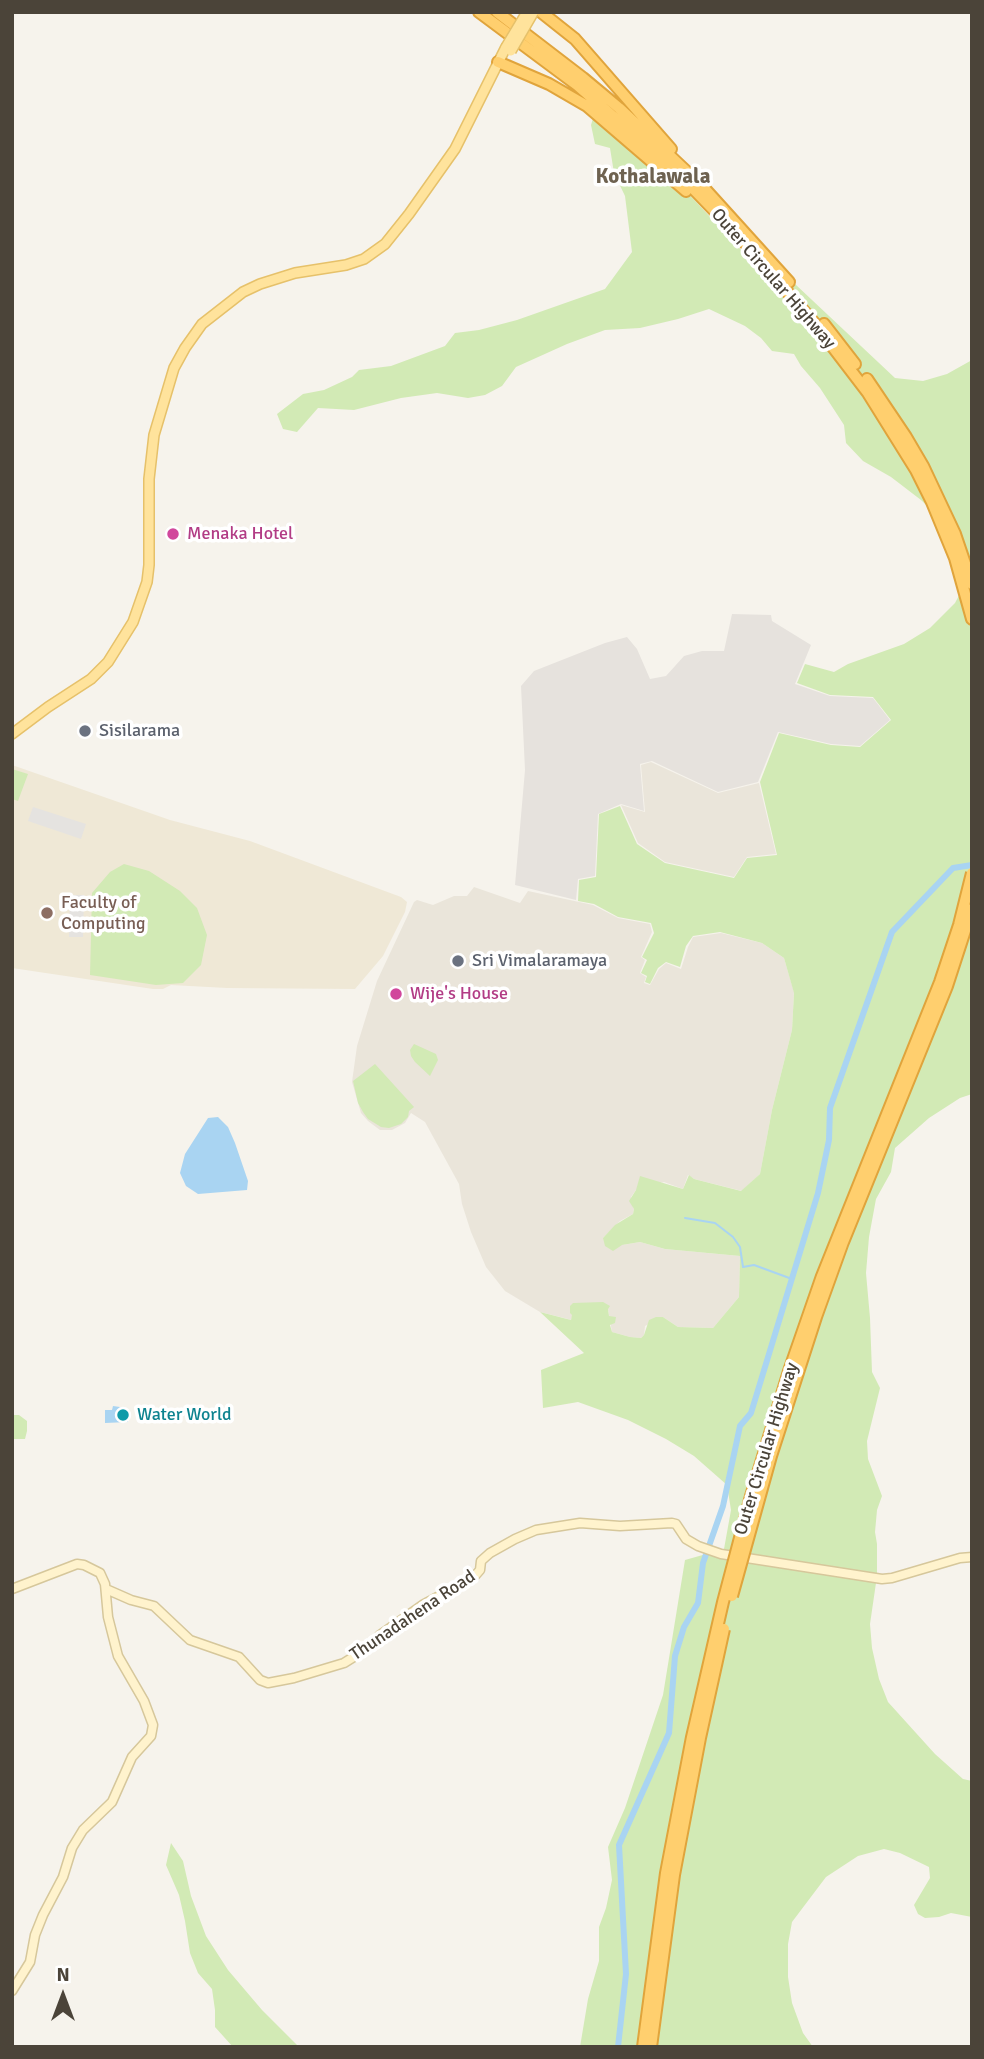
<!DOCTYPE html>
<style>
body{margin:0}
#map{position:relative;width:984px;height:2059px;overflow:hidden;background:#f6f3ec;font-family:Signika,sans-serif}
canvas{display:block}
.frame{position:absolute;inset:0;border:14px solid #4b4439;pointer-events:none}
.north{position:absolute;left:28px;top:1961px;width:70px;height:70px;-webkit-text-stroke:5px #fff;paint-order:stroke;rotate:0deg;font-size:19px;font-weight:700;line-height:28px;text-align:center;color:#4b4439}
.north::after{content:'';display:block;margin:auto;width:24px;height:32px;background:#4b4439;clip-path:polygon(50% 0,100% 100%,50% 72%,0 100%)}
</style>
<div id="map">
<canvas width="984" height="2059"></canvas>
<div class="frame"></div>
<div class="north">N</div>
</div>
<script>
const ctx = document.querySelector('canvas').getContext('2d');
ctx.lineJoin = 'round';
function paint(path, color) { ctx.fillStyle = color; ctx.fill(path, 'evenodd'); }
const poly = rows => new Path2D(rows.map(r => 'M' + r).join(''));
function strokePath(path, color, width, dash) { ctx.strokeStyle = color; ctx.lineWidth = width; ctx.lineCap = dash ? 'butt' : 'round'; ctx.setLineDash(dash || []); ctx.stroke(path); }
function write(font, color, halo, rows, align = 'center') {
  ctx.font = font + ' Signika,sans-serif'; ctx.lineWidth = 7; ctx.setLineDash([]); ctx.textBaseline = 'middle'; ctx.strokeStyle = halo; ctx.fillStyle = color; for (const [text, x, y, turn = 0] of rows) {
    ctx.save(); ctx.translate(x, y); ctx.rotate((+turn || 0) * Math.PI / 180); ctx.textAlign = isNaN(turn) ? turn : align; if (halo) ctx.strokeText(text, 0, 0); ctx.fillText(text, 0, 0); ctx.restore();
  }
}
paint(poly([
 [651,762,718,793,759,783,776,854,747,857,734,877,665,862,638,843,621,805,645,812,641,765],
 [474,887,520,903,528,891,593,905,618,918,650,924,652,932,641,957,645,960,640,973,646,977,644,983,650,985,659,969,666,963,681,969,688,947,693,937,721,933,762,943,784,958,794,992,792,1030,772,1110,760,1174,742,1191,694,1179,688,1175,683,1189,664,1182,636,1190,631,1197,634,1209,633,1214,620,1221,603,1238,622,1245,640,1242,665,1249,740,1256,739,1297,713,1328,678,1327,663,1317,645,1326,644,1335,641,1338,630,1337,612,1332,608,1309,577,1303,571,1320,568,1319,540,1312,505,1291,486,1267,471,1232,462,1204,459,1184,425,1122,411,1113,405,1123,392,1130,380,1130,368,1121,361,1113,352,1082,357,1046,377,981,414,902,417,900,433,905,454,896,467,896]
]), '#eae5da');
paint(poly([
 [732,614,771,615,772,621,811,645,795,684,830,696,873,698,890,720,860,746,831,744,778,732,758,782,718,792,652,761,640,764,644,811,621,804,598,814,595,876,578,879,576,900,515,885,525,770,521,686,534,671,605,643,627,637,637,649,650,679,666,676,684,656,702,651,724,651]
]), '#e6e2dd');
paint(poly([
 [12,765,170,820,250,841,401,897,407,902,405,912,383,956,355,989,227,988,171,985,163,989,153,989,12,968]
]), '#efe8d6');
paint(poly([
 [595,112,683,188,745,254,761,275,795,284,895,378,923,381,947,374,972,360,972,1094,960,1098,929,1118,895,1148,891,1172,876,1199,869,1237,866,1273,870,1318,872,1372,880,1388,867,1441,868,1459,882,1496,877,1510,875,1532,877,1544,877,1576,870,1624,872,1648,879,1679,888,1702,935,1754,963,1779,972,1781,972,1917,951,1913,939,1917,925,1918,918,1914,914,1905,930,1878,929,1867,900,1853,884,1849,858,1856,826,1877,792,1922,788,1944,788,1977,792,2003,803,2033,813,2047,580,2047,588,1999,599,1961,599,1927,606,1908,612,1880,608,1847,625,1808,663,1695,685,1560,724,1549,731,1510,727,1485,694,1456,666,1439,628,1420,578,1402,543,1408,541,1370,584,1353,540,1312,571,1320,572,1315,570,1313,570,1306,573,1303,603,1302,610,1306,608,1309,609,1316,616,1317,615,1323,610,1325,612,1332,630,1337,641,1338,644,1335,649,1320,656,1317,663,1317,678,1327,713,1328,739,1297,740,1256,665,1249,640,1242,622,1245,613,1251,605,1246,603,1238,615,1225,633,1214,634,1209,629,1201,636,1190,640,1176,683,1189,689,1175,694,1179,741,1191,760,1174,772,1110,792,1030,794,993,784,958,762,943,720,932,693,936,686,946,680,967,666,962,658,968,650,984,645,982,647,976,641,973,647,960,642,957,654,933,651,923,618,917,594,904,578,901,579,880,596,877,599,814,620,806,637,844,665,863,734,878,747,858,777,855,760,782,779,733,831,745,860,747,891,720,873,697,830,695,797,683,805,664,834,672,848,664,904,644,930,628,955,603,965,584,953,531,921,500,891,477,863,461,846,443,844,425,820,388,801,366,794,354,772,351,761,338,745,326,709,309,678,319,640,328,605,330,567,344,516,367,502,386,485,395,468,398,437,393,401,398,354,410,318,408,297,432,283,429,277,414,303,394,324,390,352,377,359,370,391,366,445,346,455,333,479,330,517,320,605,289,632,252,625,196,614,173,610,148,595,144,591,125],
 [12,769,28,774,18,801,12,799],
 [124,864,149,871,180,891,197,908,207,935,201,965,183,983,156,985,90,975,92,893,110,872],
 [414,1044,436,1054,438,1060,430,1076,415,1062,411,1056,410,1050],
 [375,1064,414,1107,409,1111,408,1117,401,1124,389,1128,381,1127,368,1119,363,1112,358,1103,353,1081],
 [12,1415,19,1415,27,1421,27,1431,25,1439,12,1439],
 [171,1843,183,1861,191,1896,206,1936,228,1970,262,2010,299,2047,233,2047,215,2027,215,2010,212,1989,198,1973,190,1953,185,1921,179,1895,166,1865]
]), '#d2eab5');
paint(poly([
 [33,807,86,824,81,839,28,821],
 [70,895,84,895,83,937,69,937]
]), '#e5e3e0');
paint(poly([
 [218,1117,228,1127,235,1143,248,1181,247,1190,198,1194,186,1186,180,1173,185,1154,208,1118],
 [113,1406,127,1408,128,1422,105,1423,105,1410,112,1410]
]), '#a9d4f2');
strokePath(poly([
 [685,1218,715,1223,733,1237,740,1247,743,1267,754,1265,792,1279]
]), '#a9d4f2', 2);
strokePath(poly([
 [618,2047,626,1974,619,1845,669,1733,675,1656,684,1627,698,1603,703,1563,723,1506,740,1426,751,1413,818,1193,829,1140,830,1108,892,932,953,868,972,865]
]), '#a9d4f2', 6);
const secondary = poly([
 [12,1589,77,1564,84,1565,100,1573,105,1584,108,1617,118,1656,144,1701,153,1725,151,1736,132,1757,112,1802,83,1830,72,1848,63,1877,43,1915,35,1935,30,1962,12,1991],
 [106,1589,131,1600,154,1606,190,1640,239,1657,260,1680,268,1683,294,1678,344,1663,368,1648,380,1635,424,1604,473,1578,480,1570,481,1561,490,1553,515,1539,536,1530,580,1523,620,1526,672,1523,676,1524,686,1539,698,1546,721,1554,882,1579,892,1578,960,1558,972,1557]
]);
const primary = poly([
 [12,734,48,707,91,679,108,662,133,622,147,582,149,565,149,479,154,435,174,368,185,348,202,324,243,292,260,284,295,273,346,265,364,259,385,244,409,214,455,149,506,47]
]);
const highway = poly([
 [479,12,577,85,677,172,739,236,816,325,868,393,916,470,932,502,955,558,972,619],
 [497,12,583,78,619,108,704,188,789,282],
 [541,12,575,39,671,149],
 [498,62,549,84,587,106,686,191],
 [824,324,855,364],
 [867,379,906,437,923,466,955,534,972,584]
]);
strokePath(secondary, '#d6c79b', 11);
strokePath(primary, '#e6c16a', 12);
strokePath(highway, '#e0a43c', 14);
strokePath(secondary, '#fff3cd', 8);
strokePath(primary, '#ffe39c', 9);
strokePath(highway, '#ffcf6e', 10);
const primaryBridge = poly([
 [506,47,527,12],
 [511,51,533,13]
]);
const highwayBridge = poly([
 [732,1596,771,1456,816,1317,843,1242,947,986,972,909],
 [643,2047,666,1873,692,1737,723,1602,751,1496,789,1371,822,1276,940,982,959,925,972,873],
 [651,2047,674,1875,700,1738,724,1629]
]);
strokePath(primaryBridge, '#e6c16a', 12, []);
strokePath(highwayBridge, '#e0a43c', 14, []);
strokePath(primaryBridge, '#ffe39c', 9);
strokePath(highwayBridge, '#ffcf6e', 10);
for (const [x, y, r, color] of [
 [173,534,7,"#d1479c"],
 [85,731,7,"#6b7280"],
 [47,913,7,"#8d6e63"],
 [458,961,7,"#6b7280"],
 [396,994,7,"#d1479c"],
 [123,1415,7,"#0f9aa8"]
]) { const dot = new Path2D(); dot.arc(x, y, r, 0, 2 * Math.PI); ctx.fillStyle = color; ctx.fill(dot); strokePath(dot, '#fff', 2.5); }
write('18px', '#4b4439', '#fff', [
 ["Outer Circular Highway",773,279,49],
 ["Outer Circular Highway",767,1449,-73],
 ["Thunadahena Road",413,1616,-34]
]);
write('18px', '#b23c85', '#fff', [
 ["Menaka Hotel",187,534],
 ["Wije's House",410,994]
], 'left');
write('18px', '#5b616d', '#fff', [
 ["Sisilarama",99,731],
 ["Sri Vimalaramaya",472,961]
], 'left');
write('18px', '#785e54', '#fff', [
 ["Faculty of",61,903],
 ["Computing",61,924]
], 'left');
write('18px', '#0d838f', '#fff', [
 ["Water World",137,1415]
], 'left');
write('bold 21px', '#6e6250', '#fff', [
 ["Kothalawala",653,177]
]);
</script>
